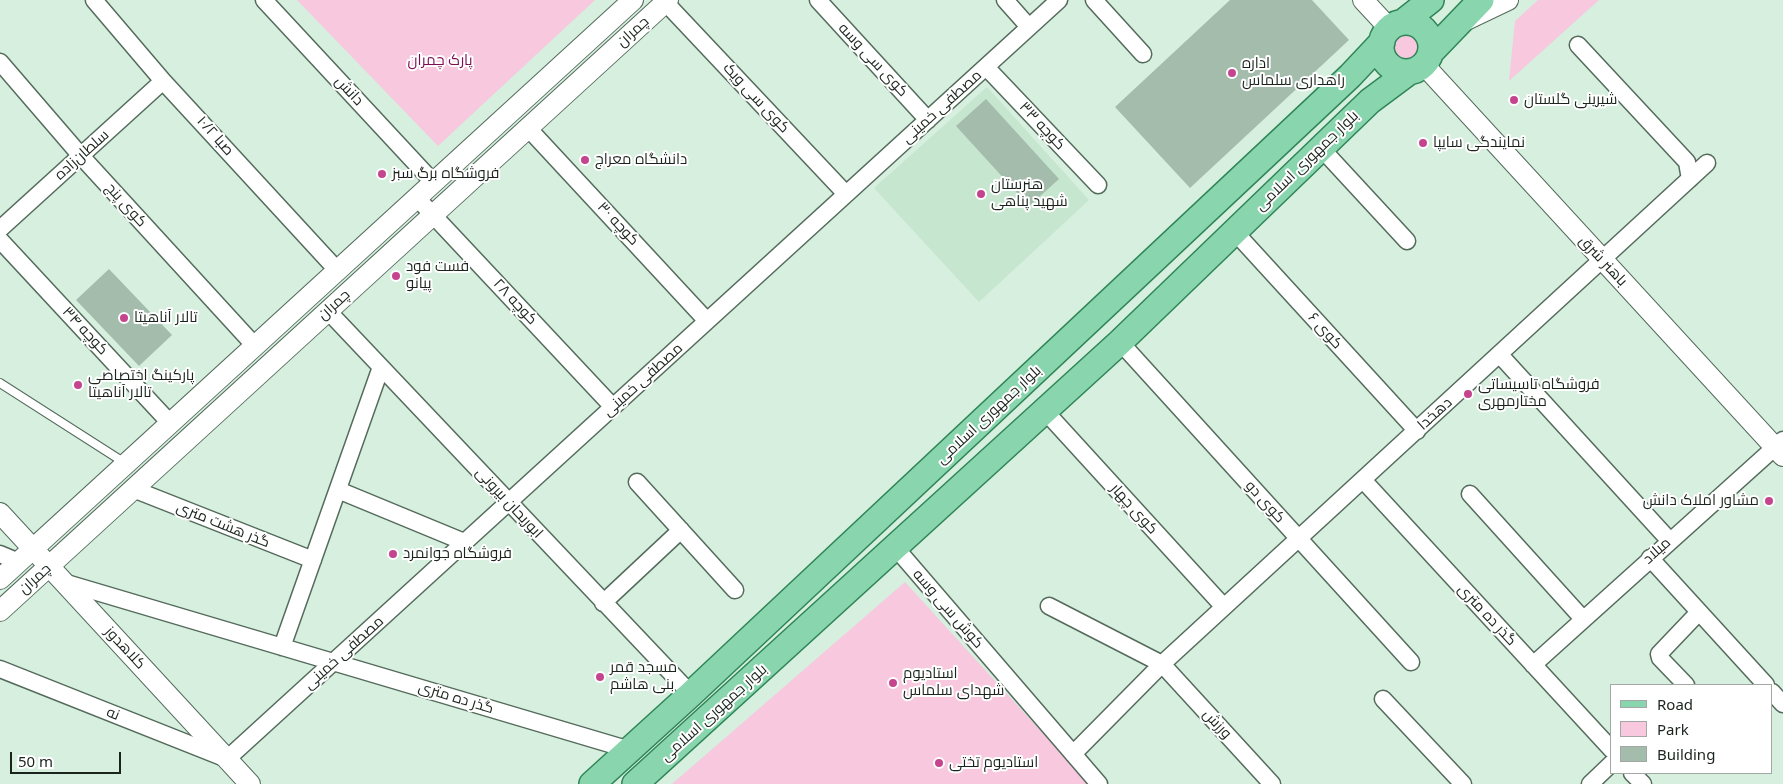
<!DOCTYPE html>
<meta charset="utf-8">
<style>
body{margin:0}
#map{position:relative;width:1783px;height:784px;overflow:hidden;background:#d6efde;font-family:"Noto Sans",sans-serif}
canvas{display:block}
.legend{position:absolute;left:1610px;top:684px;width:162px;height:90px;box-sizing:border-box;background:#fff;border:1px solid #a3a7a5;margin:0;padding:6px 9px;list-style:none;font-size:15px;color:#1a241d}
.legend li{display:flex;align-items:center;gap:10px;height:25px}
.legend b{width:25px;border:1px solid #a3a7a5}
.scale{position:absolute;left:10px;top:752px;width:111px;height:22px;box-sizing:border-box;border:2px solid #1a241d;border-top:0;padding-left:6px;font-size:15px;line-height:18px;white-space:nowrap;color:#1a241d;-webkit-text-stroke:4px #fff;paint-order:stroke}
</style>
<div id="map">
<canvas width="1783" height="784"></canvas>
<ul class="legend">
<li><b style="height:6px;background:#89d5ad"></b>Road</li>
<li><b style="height:14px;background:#f7c8de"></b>Park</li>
<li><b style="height:14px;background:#a4bcac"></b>Building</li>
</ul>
<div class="scale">50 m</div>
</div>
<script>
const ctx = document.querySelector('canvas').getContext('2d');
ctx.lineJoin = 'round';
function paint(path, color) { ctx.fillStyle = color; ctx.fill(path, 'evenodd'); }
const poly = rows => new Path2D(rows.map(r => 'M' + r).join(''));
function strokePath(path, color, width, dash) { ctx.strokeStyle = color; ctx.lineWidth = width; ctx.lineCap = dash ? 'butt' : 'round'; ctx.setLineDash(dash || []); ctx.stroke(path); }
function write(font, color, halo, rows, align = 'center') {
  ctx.font = font + ' "Noto Sans",Cairo,sans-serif'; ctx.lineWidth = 4; ctx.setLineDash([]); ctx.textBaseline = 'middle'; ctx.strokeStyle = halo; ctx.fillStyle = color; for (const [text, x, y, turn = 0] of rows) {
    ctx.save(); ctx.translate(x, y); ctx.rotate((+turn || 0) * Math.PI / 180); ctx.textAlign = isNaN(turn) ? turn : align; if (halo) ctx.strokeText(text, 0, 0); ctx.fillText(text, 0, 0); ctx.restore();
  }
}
paint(poly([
 [987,87,1089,200,979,302,874,188]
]), '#c6e6d0');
paint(poly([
 [297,0,595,0,438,146],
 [1538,0,1599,0,1509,81,1515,21],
 [1414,27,1424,35,1427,42,1421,61,1402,67,1396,64,1387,54,1390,34],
 [905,582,1089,784,672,784]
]), '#f7c8de');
paint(poly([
 [1230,0,1312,0,1349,40,1190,188,1115,107],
 [986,99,1059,179,1029,206,956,126],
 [109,269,172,335,139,366,76,300]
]), '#a4bcac');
const service = poly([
 [0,383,125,463]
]);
const minor = poly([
 [94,0,163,81,337,270],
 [264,0,434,183],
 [818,0,928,120],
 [1005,0,1029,27],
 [1094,0,1143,54],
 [665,2,846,194],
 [1578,45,1687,162,1690,179],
 [0,62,81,156,255,346],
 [986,67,1098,185],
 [528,128,707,321],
 [1321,148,1407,241],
 [417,198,613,407],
 [0,229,163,81],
 [1234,231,1417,431],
 [0,240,170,423],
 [328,311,691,694],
 [1120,342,1411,662],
 [1500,355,1669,540],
 [1045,411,1224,607],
 [1363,480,1612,750],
 [637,482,735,590],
 [133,489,313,560],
 [338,490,464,542],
 [1470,494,1583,619],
 [895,547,1099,784],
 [0,554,19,562],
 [1650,558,1766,685],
 [63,582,630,750],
 [603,603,681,530],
 [1049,606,1162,664,1073,754],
 [282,647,381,367],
 [1533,665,1783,440],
 [0,669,227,759,1059,0],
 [1686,685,1660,658,1659,654,1699,612],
 [1772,692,1783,704],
 [1383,699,1463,784],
 [1632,773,1643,784],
 [1272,784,1162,664,1707,163],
 [1590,784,1612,763]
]);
const tertiary = poly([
 [1363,0,1389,28],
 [1464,21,1508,0],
 [1424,65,1783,456],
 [0,513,250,784],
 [0,579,633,0],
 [0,611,668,0]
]);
const primary = poly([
 '1381 47a25 25 0 1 1 50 0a25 25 0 1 1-50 0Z',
 [1403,22,1431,0],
 [1431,52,1481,0],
 [592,784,691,694,1350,76,1382,42],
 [635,784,1120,342,1370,101,1409,72]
]);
strokePath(service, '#546b5c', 10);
strokePath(minor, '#546b5c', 19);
strokePath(tertiary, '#546b5c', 22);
strokePath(primary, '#2f8558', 28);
strokePath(service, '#fff', 8);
strokePath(minor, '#fff', 16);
strokePath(tertiary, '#fff', 20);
strokePath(primary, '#89d5ad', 25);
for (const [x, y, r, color] of [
 [1232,73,5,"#c5448e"],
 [1514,100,5,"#c5448e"],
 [1423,143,5,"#c5448e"],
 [585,160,5,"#c5448e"],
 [382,174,5,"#c5448e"],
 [981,194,5,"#c5448e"],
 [396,276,5,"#c5448e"],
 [124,318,5,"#c5448e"],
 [78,385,5,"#c5448e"],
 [1468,394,5,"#c5448e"],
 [1769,501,5,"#c5448e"],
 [393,554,5,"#c5448e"],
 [600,677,5,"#c5448e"],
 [893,683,5,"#c5448e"],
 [939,763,5,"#c5448e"]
]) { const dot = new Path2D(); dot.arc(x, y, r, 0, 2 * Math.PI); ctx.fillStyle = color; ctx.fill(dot); strokePath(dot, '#fff', 2); }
write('15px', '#1a241d', '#fff', [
 ["چمران",633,32,-42],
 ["کوی سی وسه",873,60,47],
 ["دانش",349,91,47],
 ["کوی سی ویک",756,98,47],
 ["مصطفی خمینی",942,107,-42],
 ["کوچه ۳۳",1042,126,47],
 ["صبا ۱۰/۲",215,136,48],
 ["سلطان‌زاده",82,155,-42],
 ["بلوار جمهوری اسلامی",1307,161,-44],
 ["کوی پنج",126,205,48],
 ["کوچه ۳۰",618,224,47],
 ["باهنر شرق",1603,261,47],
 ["کوچه ۲۸",515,302,47],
 ["چمران",334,305,-42],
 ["کوچه ۳۴",85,331,47],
 ["کوی ۶",1325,331,48],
 ["مصطفی خمینی",643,380,-42],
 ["دهخدا",1435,414,-42],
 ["بلوار جمهوری اسلامی",989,415,-43],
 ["کوی دو",1265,502,48],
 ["ابوریحان بیرونی",509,503,47],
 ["کوی چهار",1134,509,48],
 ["گذر هشت متری",223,525,22],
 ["میلاد",1657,551,-42],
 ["چمران",35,579,-42],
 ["کوش سی وسه",948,609,49],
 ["گذر ده متری",1487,615,47],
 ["کلاهدوز",125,648,47],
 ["مصطفی خمینی",344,653,-42],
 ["گذر ده متری",456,698,17],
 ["بلوار جمهوری اسلامی",714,713,-42],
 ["نه",113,714,22],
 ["ورزش",1217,724,47]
]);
write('15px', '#7c0c53', '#fff', [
 ["پارک چمران",440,61]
]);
write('15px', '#1a241d', '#fff', [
 ["اداره",1242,64],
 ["راهداری سلماس",1242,81],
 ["شیرینی گلستان",1524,100],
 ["نمایندگی سایپا",1433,143],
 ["دانشگاه معراج",595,160],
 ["فروشگاه برگ سبز",392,174],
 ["هنرستان",991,185],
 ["شهید پناهی",991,202],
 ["فست فود",406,267],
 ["پیانو",406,284],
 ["تالار آناهیتا",134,318],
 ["پارکینگ اختصاصی",88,376],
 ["تالار آناهیتا",88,393],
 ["فروشگاه تاسیساتی",1478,385],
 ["مختارمهری",1478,402],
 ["مشاور املاک دانش",1759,501,"right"],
 ["فروشگاه جوانمرد",403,554],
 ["مسجد قمر",610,668],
 ["بنی هاشم",610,685],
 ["استادیوم",903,674],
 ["شهدای سلماس",903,691],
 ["استادیوم تختی",949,763]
], 'left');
</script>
